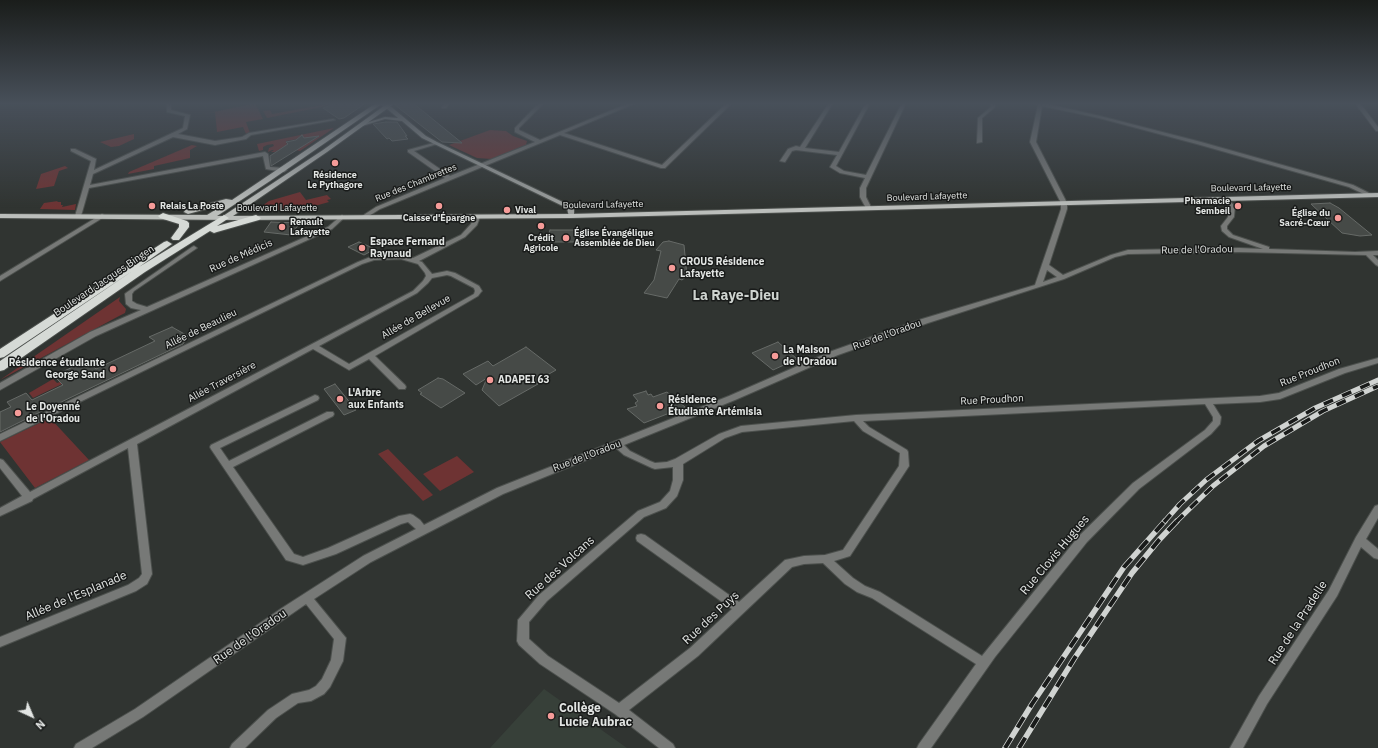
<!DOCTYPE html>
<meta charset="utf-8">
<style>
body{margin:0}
#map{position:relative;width:1378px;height:748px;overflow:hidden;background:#303431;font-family:"IBM Plex Sans",sans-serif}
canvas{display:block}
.north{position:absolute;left:12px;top:696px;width:40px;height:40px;-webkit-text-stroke:3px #191b1a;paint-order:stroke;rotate:136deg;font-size:11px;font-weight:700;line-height:16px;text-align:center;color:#e2e5e3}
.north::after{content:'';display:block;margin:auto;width:14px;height:18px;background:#e2e5e3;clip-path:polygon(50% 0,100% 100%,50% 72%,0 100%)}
</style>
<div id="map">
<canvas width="1378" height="748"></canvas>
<div class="north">N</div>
</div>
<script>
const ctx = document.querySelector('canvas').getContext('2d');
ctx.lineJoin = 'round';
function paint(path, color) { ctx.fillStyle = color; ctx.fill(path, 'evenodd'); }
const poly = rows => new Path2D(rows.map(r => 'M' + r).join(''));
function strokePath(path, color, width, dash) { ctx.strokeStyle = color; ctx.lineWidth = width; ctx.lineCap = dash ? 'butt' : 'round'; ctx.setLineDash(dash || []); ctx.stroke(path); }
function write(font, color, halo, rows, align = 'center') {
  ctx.font = font + ' "IBM Plex Sans",sans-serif'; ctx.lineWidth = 3; ctx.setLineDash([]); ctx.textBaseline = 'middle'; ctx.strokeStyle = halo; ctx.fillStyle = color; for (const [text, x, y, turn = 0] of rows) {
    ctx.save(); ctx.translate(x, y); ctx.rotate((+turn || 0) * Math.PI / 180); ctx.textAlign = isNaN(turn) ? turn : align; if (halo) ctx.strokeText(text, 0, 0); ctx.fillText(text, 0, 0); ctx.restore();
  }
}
paint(poly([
 [544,689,627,748,490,748]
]), '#374039');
paint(poly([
 [255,103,263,119,246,122,250,133,246,134,243,127,217,132,215,112,200,115],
 [333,103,322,107,267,118,263,111,270,110,272,114],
 [334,128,300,151,296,150,307,143,304,138,286,141,287,145,275,152,271,152,274,150,272,150,268,152,269,148,274,146,273,144,267,145,263,147,263,150,259,151,257,144],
 [490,130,506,131,513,136,527,141,526,145,492,159,477,158,449,145],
 [134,134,134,139,119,146,111,147,100,142],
 [192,145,197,146,190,150,190,158,154,166,154,169,128,174,129,172],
 [65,166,68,168,59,171,54,186,36,189,41,174],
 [300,192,306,200,327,195,331,199,327,200,329,202,300,210,266,210,262,206,269,201],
 [58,201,57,202,61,202,61,205,63,205,62,207,76,204,75,210,40,209,44,203],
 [120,297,119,301,126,309,125,313,119,316,0,380],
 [53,379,57,383,60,382,62,384,33,398,29,393],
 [50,418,89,460,35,488,0,442],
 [388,449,433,495,423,501,378,454],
 [457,456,474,472,440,491,423,474]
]), '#6e3333');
const building = poly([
 [336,103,366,103,344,118,339,119,323,108,336,103],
 [396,103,413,103,462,143,442,142,395,105,396,103],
 [386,122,397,122,407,136,405,136,408,139,392,141,389,138,387,139,373,124,386,122],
 [302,135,304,138,319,136,271,166,270,156,288,144,286,142,296,140,302,135],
 [1330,203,1339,208,1372,235,1360,236,1342,233,1311,204,1330,203],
 [271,222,300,223,291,235,264,232,271,222],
 [550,230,587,230,586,237,581,242,547,242,550,230],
 [669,241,684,245,687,276,682,280,679,279,667,298,644,293,654,280,661,251,656,250,663,242,669,241],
 [359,242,366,245,375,249,364,255,348,247,359,242],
 [172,327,188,336,183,344,36,414,0,432,0,412,11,407,7,402,26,393,32,400,63,385,55,377,60,373,79,364,88,362,96,369,155,341,149,337,172,327],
 [778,342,797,359,773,370,752,353,778,342],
 [526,347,556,370,535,382,538,384,499,406,482,390,487,378,476,385,463,374,488,361,493,366,526,347],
 [438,378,443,379,465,393,441,408,420,394,422,393,418,390,438,378],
 [335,384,356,410,344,415,324,389,335,384],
 [646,391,648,395,651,394,653,397,667,392,685,407,644,423,627,409,637,406,635,403,638,401,633,395,646,391]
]);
paint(building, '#464a47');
strokePath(building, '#666a67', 1);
const street = poly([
 [167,103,171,103,171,110,190,115,187,129,178,134,215,141,242,137,249,133,333,119,335,120,251,135,246,139,215,145,173,137,93,174,90,185,265,152,268,154,270,167,284,168,287,170,284,172,266,169,263,156,89,188,81,216,80,217,76,217,75,216,91,161,71,151,71,149,75,149,96,159,94,170,183,128,185,116,167,112,167,103],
 [445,103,450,103,446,108,442,108,442,107,445,103],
 [539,103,544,103,519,128,519,130,540,140,629,103,636,103,564,133,662,165,727,103,732,103,665,168,661,168,560,135,380,209,364,219,360,219,359,218,376,207,445,178,408,152,408,150,437,142,437,144,414,151,450,176,535,142,515,132,515,128,539,103],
 [829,103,833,103,805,148,839,152,866,103,870,103,836,166,844,171,866,175,902,103,906,103,866,188,866,197,872,209,871,210,867,210,860,197,860,188,865,178,840,173,830,167,837,155,796,150,792,151,785,162,780,161,788,149,796,146,800,147,829,103],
 [991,103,995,103,995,107,982,118,982,142,977,143,978,118,991,107,991,103],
 [1034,103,1043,103,1100,116,1201,142,1353,185,1373,195,1368,196,1349,187,1197,144,1099,118,1042,106,1036,142,1067,203,1067,209,1049,265,1063,275,1111,255,1128,250,1239,248,1263,249,1229,237,1222,231,1221,226,1228,217,1229,210,1229,206,1222,199,1225,197,1235,206,1234,217,1227,226,1227,229,1233,235,1269,247,1269,249,1355,252,1378,251,1378,255,1373,255,1378,260,1378,266,1376,265,1366,255,1239,252,1128,254,1115,257,1064,279,928,323,838,355,735,400,624,445,630,451,650,461,655,463,667,462,675,459,719,434,741,426,856,415,1260,396,1279,393,1339,369,1378,358,1378,363,1345,373,1280,399,1260,402,1213,404,1221,417,1220,424,1211,434,1139,489,1087,542,995,657,931,748,917,748,919,744,976,664,872,598,857,592,845,584,823,563,804,564,792,567,698,656,629,710,673,744,675,748,659,748,615,714,540,664,519,645,517,641,518,620,539,595,638,511,660,502,670,491,673,480,673,467,655,469,652,468,624,455,616,448,503,494,371,562,314,599,346,638,343,661,330,687,324,694,311,701,298,703,276,718,245,748,230,748,232,744,268,710,292,694,309,690,316,686,322,679,331,660,334,639,306,604,143,717,92,748,74,748,76,744,135,709,282,608,363,556,416,529,408,522,401,524,336,554,303,565,286,560,211,449,210,447,211,445,315,395,318,396,319,398,318,400,220,448,229,461,327,412,333,412,334,414,333,416,233,467,294,554,303,557,328,548,399,516,410,514,413,515,420,520,424,525,497,488,729,396,832,351,922,319,1035,285,1061,209,1061,203,1030,142,1038,105,1034,103],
 [1047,270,1057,277,1043,282,1047,270],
 [1205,404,1213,417,1213,421,1205,430,1133,483,1079,536,982,656,880,592,865,586,853,578,834,561,850,556,909,466,908,452,907,450,869,427,863,421,1205,404],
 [854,421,863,431,900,453,899,466,843,550,825,555,804,556,785,560,739,602,645,535,641,534,637,535,636,538,637,541,732,609,690,648,619,703,548,656,529,639,529,622,547,601,644,517,666,508,677,496,683,480,683,464,725,438,742,432,854,421],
 [1355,103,1360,103,1378,127,1378,131,1376,131,1355,103],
 [102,214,104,215,104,217,0,281,0,276,102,214],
 [342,215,345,217,332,229,96,336,0,390,0,383,90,332,141,310,131,308,126,304,125,294,126,293,192,247,194,246,197,248,134,291,132,294,132,301,137,304,147,307,328,227,342,215],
 [477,215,480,217,477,225,465,237,419,261,422,262,432,274,447,271,455,273,479,286,482,291,481,292,478,296,375,356,405,385,406,387,405,389,399,389,369,359,349,370,313,349,137,444,152,574,147,584,136,591,0,647,0,637,128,585,139,578,142,574,128,448,33,499,32,501,0,516,0,508,22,496,0,468,0,459,3,460,30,492,413,291,423,281,426,276,425,273,418,264,401,259,374,260,362,264,0,441,0,434,358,262,373,256,402,255,413,258,461,235,471,224,474,217,477,215],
 [447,275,451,276,474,288,475,291,474,294,349,364,319,346,417,293,428,283,432,278,447,275],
 [1378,505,1378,518,1366,539,1378,549,1378,559,1374,558,1361,547,1337,596,1267,704,1243,748,1230,748,1259,696,1329,590,1356,537,1375,506,1378,505]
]);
const secondary = poly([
 [378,103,384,103,389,105,426,136,437,142,571,206,574,210,574,216,573,217,569,217,567,208,422,138,402,121,385,119,359,127,359,125,385,117,398,118,385,107,378,103]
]);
const primary = poly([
 [376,103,383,103,270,181,217,216,223,216,323,150,388,103,395,103,327,152,233,216,571,214,1378,193,1378,197,571,218,236,220,0,218,0,214,207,215,225,204,188,214,184,212,185,210,226,199,232,200,376,103]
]);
const highway = poly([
 [163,213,187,221,189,223,189,227,179,240,173,240,171,238,179,227,179,224,160,218,158,216,163,213],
 [224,215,229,218,217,226,256,215,261,218,259,220,217,232,214,233,210,231,145,272,4,370,0,371,0,361,134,270,4,357,0,358,0,349,164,242,167,241,172,244,139,267,224,215]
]);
strokePath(street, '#4c504d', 2);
strokePath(secondary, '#4c504d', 2);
strokePath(primary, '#4c504d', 2);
strokePath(highway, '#4c504d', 2);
paint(street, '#777977');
paint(secondary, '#9da09e');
paint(primary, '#bbbebb');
paint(highway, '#d6dad6');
const railFar1 = poly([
 [1164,522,1180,504,1206,480,1258,441,1315,408,1378,380],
 [1176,522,1213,486,1264,446,1323,411,1378,386]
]);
const rail = poly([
 [1005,748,1032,704,1124,567,1165,521],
 [1019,748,1074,659,1132,573,1159,540,1177,521]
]);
strokePath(railFar1, '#d0d3d1', 5);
strokePath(rail, '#d0d3d1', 5.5);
strokePath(railFar1, '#191b1a', 3.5, [10]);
strokePath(rail, '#191b1a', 4, [12]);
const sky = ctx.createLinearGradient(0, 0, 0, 208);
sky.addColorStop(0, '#1a1d1b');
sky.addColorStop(0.5, '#48505a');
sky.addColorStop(1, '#48505a00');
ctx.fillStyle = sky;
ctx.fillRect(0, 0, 1378, 208);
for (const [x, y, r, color] of [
 [335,163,4,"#f59b98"],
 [152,206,4,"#f59b98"],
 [439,206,4,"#f59b98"],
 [1238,206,4,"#f59b98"],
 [507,210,4,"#f59b98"],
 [1338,218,4,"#f59b98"],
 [541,226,4,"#f59b98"],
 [282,227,4,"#f59b98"],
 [566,238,4,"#f59b98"],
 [362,248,4,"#f59b98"],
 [672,268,4,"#f59b98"],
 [775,356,4,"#f59b98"],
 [113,369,4,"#f59b98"],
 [490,380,4,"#f59b98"],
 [340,399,4,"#f59b98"],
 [660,406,4,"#f59b98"],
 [18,413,4,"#f59b98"],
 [551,716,4,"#f59b98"]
]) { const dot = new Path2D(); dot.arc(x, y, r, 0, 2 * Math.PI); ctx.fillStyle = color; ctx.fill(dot); strokePath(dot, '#191b1a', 1.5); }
write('bold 9px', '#e2e5e3', '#191b1a', [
 ["Résidence",335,175,"center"],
 ["Le Pythagore",335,185,"center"],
 ["Pharmacie",1230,201,"right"],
 ["Sembeil",1230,211,"right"],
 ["Relais La Poste",160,206],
 ["Vival",515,210],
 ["Église du",1330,213,"right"],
 ["Sacré-Cœur",1330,223,"right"],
 ["Caisse d'Épargne",439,218,"center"],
 ["Renault",290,222],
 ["Lafayette",290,232],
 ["Église Évangélique",574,233],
 ["Assemblée de Dieu",574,243],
 ["Crédit",541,238,"center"],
 ["Agricole",541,248,"center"]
], 'left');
write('9px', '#e2e5e3', '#191b1a', [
 ["Rue des Chambrettes",416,183,-22],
 ["Boulevard Lafayette",1251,188,-1],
 ["Boulevard Lafayette",927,197,-2],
 ["Boulevard Lafayette",603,205,-1],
 ["Boulevard Lafayette",277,208]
]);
write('bold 10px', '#e2e5e3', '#191b1a', [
 ["Espace Fernand",370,242],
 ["Raynaud",370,254],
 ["CROUS Résidence",680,262],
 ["Lafayette",680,274],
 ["La Maison",783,350],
 ["de l'Oradou",783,362],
 ["Résidence étudiante",105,363,"right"],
 ["George Sand",105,375,"right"],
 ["ADAPEI 63",498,380],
 ["L'Arbre",348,393],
 ["aux Enfants",348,405],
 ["Résidence",668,400],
 ["Étudiante Artémisia",668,412],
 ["Le Doyenné",26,407],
 ["de l'Oradou",26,419]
], 'left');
write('10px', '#e2e5e3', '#191b1a', [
 ["Rue de l'Oradou",1197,250,-1],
 ["Rue de Médicis",241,256,-24],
 ["Boulevard Jacques Bingen",104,281,-34],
 ["Allée de Bellevue",416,317,-30],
 ["Allée de Beaulieu",201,329,-26],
 ["Rue de l'Oradou",887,335,-20],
 ["Rue Proudhon",1310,372,-22],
 ["Allée Traversière",222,382,-28],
 ["Rue Proudhon",992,400,-3],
 ["Rue de l'Oradou",587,456,-21]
]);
write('12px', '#e2e5e3', '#191b1a', [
 ["Rue Clovis Hugues",1055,555,-50],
 ["Rue des Volcans",560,568,-42],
 ["Allée de l'Esplanade",76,596,-23],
 ["Rue des Puys",711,618,-43],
 ["Rue de la Pradelle",1298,623,-57],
 ["Rue de l'Oradou",250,637,-35]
]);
write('bold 12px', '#e2e5e3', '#191b1a', [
 ["Collège",559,709],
 ["Lucie Aubrac",559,723]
], 'left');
write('bold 14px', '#ced3cf', '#191b1a', [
 ["La Raye-Dieu",736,296]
]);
</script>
